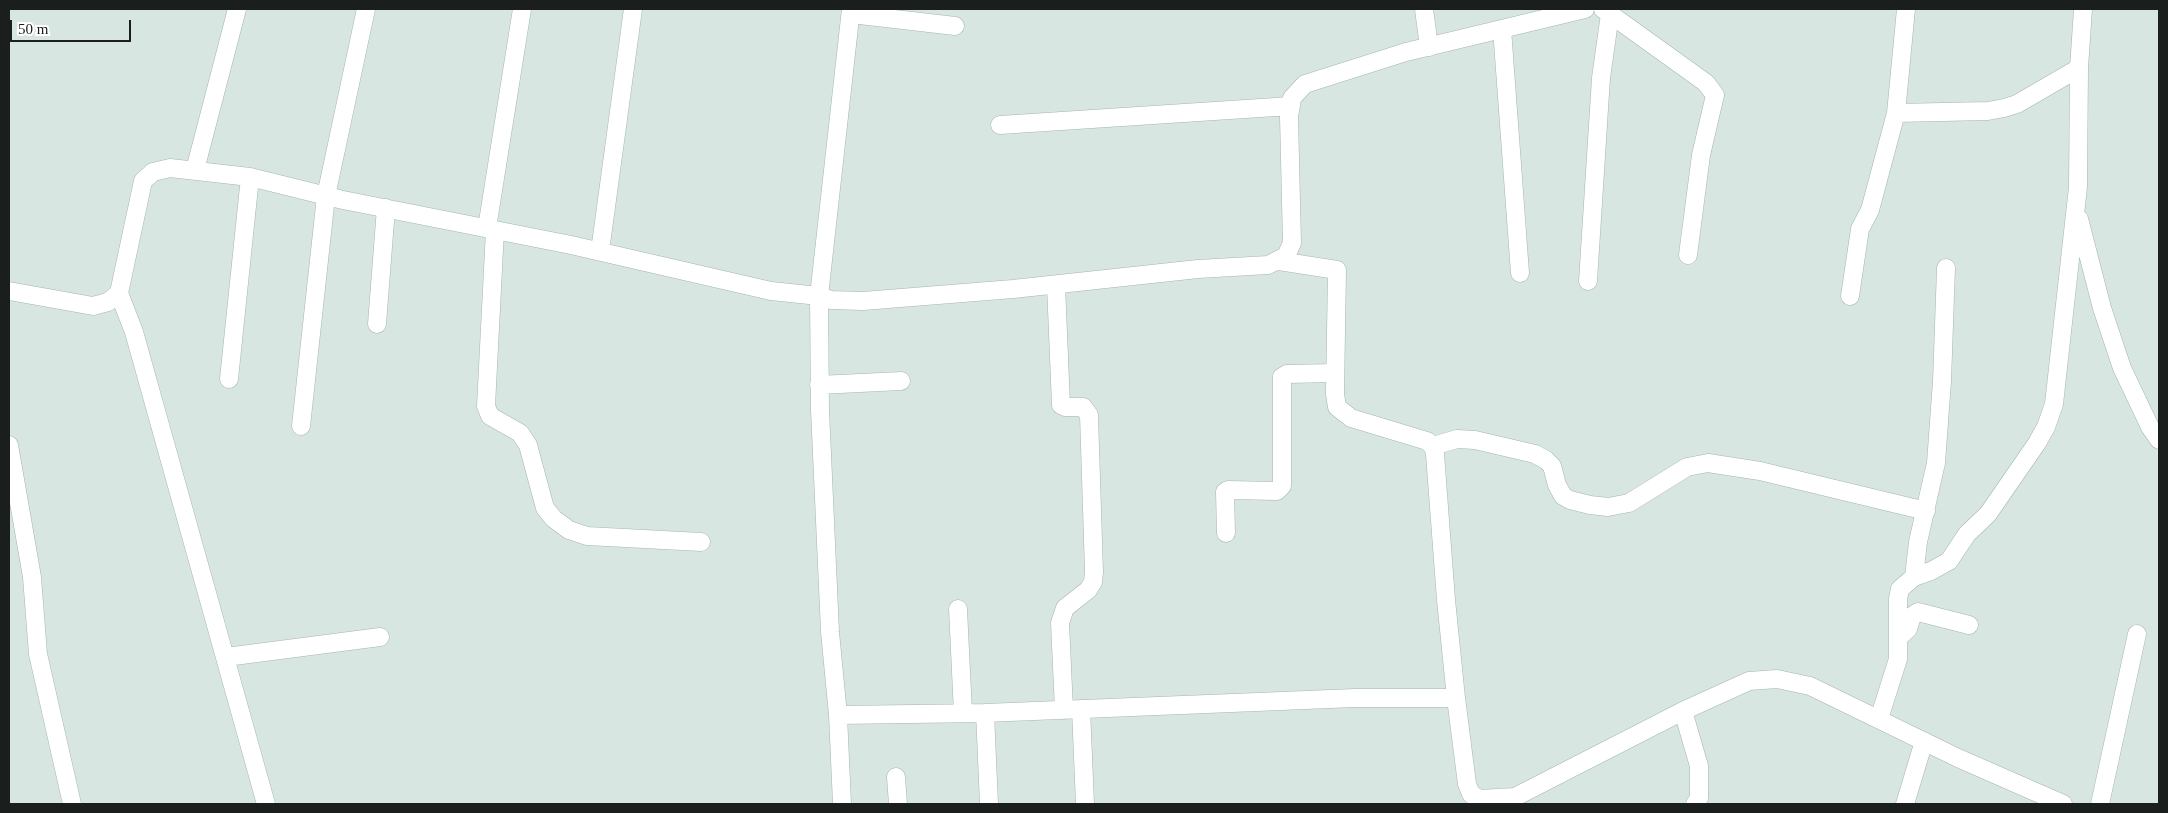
<!DOCTYPE html>
<style>
body{margin:0}
#map{position:relative;width:2168px;height:813px;overflow:hidden;background:#d7e6e1;font-family:Georgia,serif}
canvas{display:block}
.frame{position:absolute;inset:0;border:10px solid #1a1f1d;pointer-events:none}
.scale{position:absolute;left:10px;top:20px;width:121px;height:22px;box-sizing:border-box;border:2px solid #1a1f1d;border-top:0;padding-left:6px;font-size:15px;line-height:18px;white-space:nowrap;color:#1a1f1d;-webkit-text-stroke:4px #fff;paint-order:stroke}
</style>
<div id="map">
<canvas width="2168" height="813"></canvas>
<div class="frame"></div>
<div class="scale">50 m</div>
</div>
<script>
const ctx = document.querySelector('canvas').getContext('2d');
ctx.lineJoin = 'round';
const poly = rows => new Path2D(rows.map(r => 'M' + r).join(''));
function strokePath(path, color, width, dash) { ctx.strokeStyle = color; ctx.lineWidth = width; ctx.lineCap = dash ? 'butt' : 'round'; ctx.setLineDash(dash || []); ctx.stroke(path); }
const minor = poly([
 [1424,9,1429,47],
 [1603,9,1706,83,1715,95,1701,155,1688,255],
 [851,14,955,26],
 [1502,29,1520,273],
 [1896,113,1988,111,2004,108,2017,104,2079,68],
 [1000,125,1291,106],
 [195,170,237,9],
 [2079,219,2102,308,2122,368,2150,427,2159,440],
 [487,228,522,9],
 [495,230,486,406,490,416,520,433,528,445,545,508,554,519,569,530,587,536,701,542],
 [600,251,633,9],
 [1279,261,1337,270,1335,394,1337,407,1351,418,1427,441,1433,446,1435,454,1446,600,1456,698,1467,784,1471,794,1479,799,1515,797,1683,711,1749,681,1777,679,1810,686,1958,758,2063,804],
 [1588,281,1601,78,1610,14],
 [1056,285,1061,405,1065,407,1083,407,1089,415,1094,572,1093,582,1088,590,1065,608,1060,623,1064,710],
 [9,291,93,306,108,302,119,293,143,181,153,172,170,168,250,177,343,200,571,245,771,291,819,296,831,300,863,301,1013,289,1198,269,1268,265,1286,256,1292,243,1289,117,1292,98,1305,84,1406,52,1585,9],
 [119,293,134,332,266,804],
 [1850,296,1860,229,1870,210,1896,113,1906,9],
 [377,324,386,208],
 [229,379,250,177],
 [819,385,901,381],
 [301,426,326,196,366,9],
 [9,445,32,577,38,654,72,804],
 [1433,446,1457,439,1475,440,1535,454,1546,460,1552,466,1557,485,1563,496,1570,500,1590,505,1608,507,1629,503,1687,467,1708,463,1760,471,1926,511],
 [1226,533,1225,492,1228,490,1277,491,1282,486,1282,377,1287,374,1335,373],
 [1914,577,1918,542,1936,463,1942,381,1946,268],
 [958,609,963,713],
 [1899,637,1908,629,1912,616,1918,612,1969,625],
 [226,657,380,637],
 [1081,709,1085,804],
 [1683,711,1699,766,1699,798,1695,804],
 [985,713,989,804],
 [838,715,985,713,1355,698,1456,698],
 [1879,719,1898,659,1898,599,1900,589,1914,577,1931,571,1949,561,1967,534,1988,514,2037,443,2046,427,2054,404,2078,187,2079,68,2083,9],
 [896,777,898,804],
 [842,804,838,715,830,632,820,410,819,296,851,9],
 [1905,804,1924,741],
 [2100,804,2137,634]
]);
strokePath(minor, '#a6b5b0', 19);
strokePath(minor, '#fff', 18);
</script>
